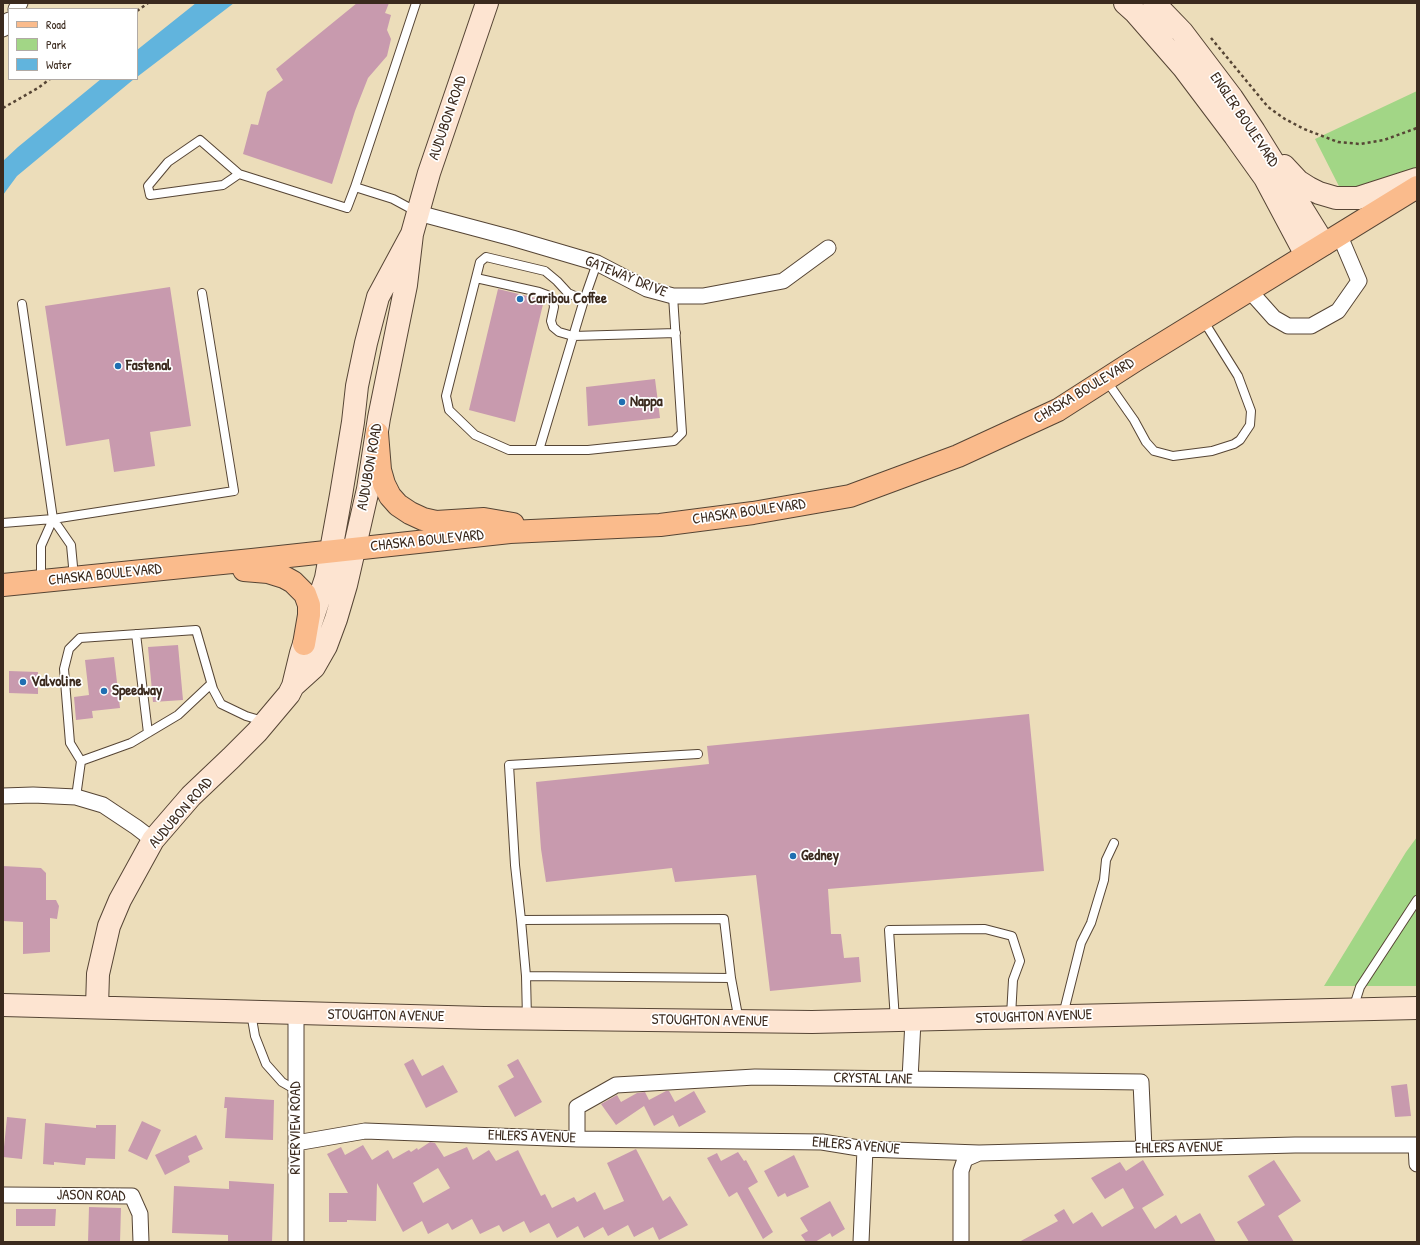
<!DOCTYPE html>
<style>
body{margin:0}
#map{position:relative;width:1420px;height:1245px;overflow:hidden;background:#ecddba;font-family:"Patrick Hand",sans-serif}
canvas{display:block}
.frame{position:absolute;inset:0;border:4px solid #3b2a1e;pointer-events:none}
.legend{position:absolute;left:8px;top:8px;width:130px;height:72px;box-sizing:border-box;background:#fff;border:1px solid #b1aaa5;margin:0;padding:5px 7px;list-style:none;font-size:12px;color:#3b2a1e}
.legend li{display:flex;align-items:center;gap:8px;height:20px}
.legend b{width:20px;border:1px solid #b1aaa5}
</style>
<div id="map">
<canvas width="1420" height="1245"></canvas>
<div class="frame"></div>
<ul class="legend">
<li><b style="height:5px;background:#fabb8c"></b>Road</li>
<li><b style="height:11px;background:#a2d686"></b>Park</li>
<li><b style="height:11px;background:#61b4dd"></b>Water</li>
</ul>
</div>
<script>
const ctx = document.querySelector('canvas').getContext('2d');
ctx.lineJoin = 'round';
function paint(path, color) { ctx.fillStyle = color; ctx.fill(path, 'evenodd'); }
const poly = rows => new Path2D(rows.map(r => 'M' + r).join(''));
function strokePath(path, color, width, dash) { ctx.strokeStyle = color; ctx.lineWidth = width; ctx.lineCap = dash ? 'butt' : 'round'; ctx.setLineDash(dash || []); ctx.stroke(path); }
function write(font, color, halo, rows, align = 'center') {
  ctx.font = font + ' "Patrick Hand",sans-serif'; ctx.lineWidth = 3.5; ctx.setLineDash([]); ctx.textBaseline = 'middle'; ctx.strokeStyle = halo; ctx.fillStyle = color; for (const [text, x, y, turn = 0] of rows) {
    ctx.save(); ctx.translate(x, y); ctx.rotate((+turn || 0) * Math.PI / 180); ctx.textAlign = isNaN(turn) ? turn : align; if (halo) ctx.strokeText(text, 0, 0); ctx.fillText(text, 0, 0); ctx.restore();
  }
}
paint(poly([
 [1417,91,1417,182,1347,202,1315,139],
 [1417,837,1417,986,1324,986,1406,852]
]), '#a2d686');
paint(poly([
 [196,3,234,3,137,77,137,50],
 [101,79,134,79,17,176,3,195,3,161,18,147]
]), '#61b4dd');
paint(poly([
 [357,3,389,3,385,13,391,15,387,30,391,39,387,56,368,78,355,111,332,184,243,154,251,124,258,125,267,92,283,80,276,69],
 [170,287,191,426,150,432,155,466,114,472,109,439,66,446,45,306],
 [498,289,544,300,515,422,469,410],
 [655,379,660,418,588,426,586,387],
 [178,645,183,700,153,702,148,647],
 [114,657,120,708,92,711,93,718,76,720,74,697,89,695,85,660],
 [9,671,38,672,38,694,9,693],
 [1029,714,1044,871,828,889,831,934,841,934,844,958,859,957,861,982,770,991,756,875,675,882,672,868,546,882,541,849,536,782,709,764,707,746],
 [3,866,41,868,46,873,46,900,56,900,59,906,57,919,50,918,50,952,23,954,23,922,3,921],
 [413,1059,422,1076,443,1065,458,1092,426,1108,404,1064],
 [518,1059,542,1102,515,1117,498,1086,514,1077,507,1065],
 [1407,1084,1411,1116,1395,1117,1391,1086],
 [666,1091,669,1091,675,1102,694,1091,706,1112,679,1127,673,1115,654,1126,644,1106,616,1125,601,1104,617,1095,621,1102,637,1093,645,1092,649,1100],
 [225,1097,274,1100,273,1140,225,1138,227,1108,224,1108],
 [7,1117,26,1119,22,1159,3,1157],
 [142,1121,161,1130,147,1160,128,1151],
 [45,1123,96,1128,96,1125,116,1125,115,1159,86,1158,85,1165,54,1162,54,1165,43,1164],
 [196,1135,203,1149,188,1156,190,1162,165,1175,155,1155],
 [430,1142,435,1143,444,1157,467,1147,473,1160,489,1150,496,1161,518,1150,541,1196,545,1194,552,1208,574,1197,577,1202,595,1192,604,1210,624,1201,607,1163,636,1149,663,1201,670,1196,688,1225,659,1240,653,1227,634,1237,628,1225,608,1236,603,1227,584,1238,578,1226,557,1238,549,1223,530,1233,524,1221,503,1232,499,1225,480,1234,472,1219,452,1230,448,1223,428,1234,422,1221,403,1232,377,1183,376,1221,347,1220,347,1222,329,1222,329,1193,348,1193,327,1154,341,1147,345,1155,363,1145,372,1160,388,1150,393,1159,409,1150,411,1152,417,1148,418,1150],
 [438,1168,450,1188,423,1203,413,1183],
 [738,1152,744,1161,746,1160,758,1182,748,1188,773,1232,763,1239,737,1192,729,1197,707,1158,717,1153,721,1161],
 [794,1155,809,1187,787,1197,785,1193,778,1197,764,1171],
 [1143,1160,1164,1195,1142,1208,1155,1229,1176,1215,1181,1224,1200,1213,1216,1242,1019,1242,1058,1221,1054,1215,1064,1209,1073,1224,1092,1212,1102,1227,1134,1208,1123,1188,1105,1199,1091,1178,1120,1162,1126,1171],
 [1274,1160,1301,1201,1278,1216,1294,1242,1249,1242,1237,1222,1265,1205,1248,1176],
 [229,1181,274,1184,272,1242,228,1242,228,1235,172,1233,174,1186,229,1189],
 [830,1201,845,1229,832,1237,830,1233,815,1242,806,1242,801,1235,808,1231,800,1218],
 [89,1207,121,1208,120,1242,88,1242],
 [16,1209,56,1209,55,1226,16,1226]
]), '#c89aae');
const lane = poly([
 [416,3,355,187,393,199,417,212],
 [239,174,200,140,168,162,148,186,150,195,223,185,239,174,347,208,355,187],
 [597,263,584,300,568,293,557,281,545,271,486,257,480,262,446,396,449,410,475,435,509,450,588,450,674,441,682,433,673,296],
 [476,278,539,292,547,295,553,301,554,307,551,321,553,327,559,332,573,336,676,333],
 [22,304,53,519,71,545,74,577],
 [1106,380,1134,420,1146,442,1154,451,1173,456,1212,451,1234,444,1240,440,1250,425,1251,411,1238,376,1203,320],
 [539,450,584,300],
 [3,523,53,519,234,491,202,293],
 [41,580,41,546,53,519],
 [136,634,148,733],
 [698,754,509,765,515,865,521,920,724,919,731,978,739,1021],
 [81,761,131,743,178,715,211,684],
 [76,797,81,761,70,743,64,669,69,649,80,638,196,630,213,689,221,704,246,716,263,721],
 [521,920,526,976,731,978],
 [526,976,527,1019],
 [1353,1009,1360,987,1417,900],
 [251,1013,255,1036,266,1064,282,1082,296,1090],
 [1063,1015,1081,943,1091,923,1104,880,1106,860,1114,843],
 [895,1020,889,930,985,929,1012,936,1020,961,1013,980,1011,1016]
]);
const street = poly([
 [16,9,20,3],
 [3,29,9,20],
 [418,213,512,238,597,263,647,289,673,296,703,296,783,281,828,248],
 [1249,290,1274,318,1288,326,1311,326,1338,311,1359,281,1339,234],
 [3,796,33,795,76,797,103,805,136,827,153,840],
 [296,1014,296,1242],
 [910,1079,913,1021],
 [577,1139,577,1107,616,1085,755,1077,1141,1082,1144,1149],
 [296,1143,365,1131,577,1139,822,1142,865,1149,979,1153,1295,1145,1417,1145],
 [1416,1145,1417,1164],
 [3,1195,132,1196,140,1214,141,1242],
 [861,1242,865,1149],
 [961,1242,961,1171,965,1159,979,1153]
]);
const secondary = poly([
 [1125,3,1135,12,1183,67,1235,136,1265,178,1306,255],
 [1154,3,1182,32,1232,98,1254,131,1324,244],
 [1284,166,1298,181,1309,188,1319,193,1336,198,1358,198,1417,179],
 [293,686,314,667,326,646,336,619,346,585,368,489,379,418,406,285,412,234,429,173,487,3],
 [3,1005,484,1018,812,1022,1417,1008],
 [97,1007,98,974,109,926,120,900,153,840,191,796,231,758,257,732,289,694,293,686,301,653,326,578,341,495,353,422,357,386,366,343,378,297,412,234]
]);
const primary = poly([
 [377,433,380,470,384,484,390,496,398,505,410,513,423,519,436,522,484,519,513,524],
 [244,570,268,572,284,577,293,582,305,594,309,605,309,615,304,644],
 [3,585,252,560,510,532,660,525,753,513,850,496,958,456,1058,410,1136,360,1417,187]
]);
strokePath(lane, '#564535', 10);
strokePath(street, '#564535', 17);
strokePath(secondary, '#564535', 24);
strokePath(primary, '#564535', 24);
strokePath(poly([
 [137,11,148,3],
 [1211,38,1268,107,1285,119,1304,129,1338,142,1360,144,1384,140,1417,128],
 [3,108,38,88,50,79]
]), '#564535', 2.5, [3, 3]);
strokePath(lane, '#fff', 8);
strokePath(street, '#fff', 15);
strokePath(secondary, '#fde4d1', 22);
strokePath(primary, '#fabb8c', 22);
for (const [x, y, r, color] of [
 [520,299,4,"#1f6fb2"],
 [118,366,4,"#1f6fb2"],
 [622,402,4,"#1f6fb2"],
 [23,682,4,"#1f6fb2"],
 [104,691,4,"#1f6fb2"],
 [793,856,4,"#1f6fb2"]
]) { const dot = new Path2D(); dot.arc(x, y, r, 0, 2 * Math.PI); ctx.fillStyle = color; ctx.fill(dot); strokePath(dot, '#fff', 1.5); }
write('15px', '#3b2a1e', '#fff', [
 ["AUDUBON ROAD",448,118,-71],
 ["ENGLER BOULEVARD",1244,120,56],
 ["GATEWAY DRIVE",626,277,22],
 ["CHASKA BOULEVARD",1084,391,-31],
 ["AUDUBON ROAD",370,467,-80],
 ["CHASKA BOULEVARD",749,512,-8],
 ["CHASKA BOULEVARD",427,541,-6],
 ["CHASKA BOULEVARD",105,575,-6],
 ["AUDUBON ROAD",181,813,-49],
 ["STOUGHTON AVENUE",386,1016,1],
 ["STOUGHTON AVENUE",1034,1017,-2],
 ["STOUGHTON AVENUE",710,1021,1],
 ["CRYSTAL LANE",873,1079,1],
 ["RIVERVIEW ROAD",296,1128,-90],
 ["EHLERS AVENUE",532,1137,2],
 ["EHLERS AVENUE",856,1146,5],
 ["EHLERS AVENUE",1179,1148,-1],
 ["JASON ROAD",91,1196,1]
]);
write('bold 15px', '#3b2a1e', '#fff', [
 ["Caribou Coffee",528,299],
 ["Fastenal",126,366],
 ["Nappa",630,402],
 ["Valvoline",31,682],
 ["Speedway",112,691],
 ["Gedney",801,856]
], 'left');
</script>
